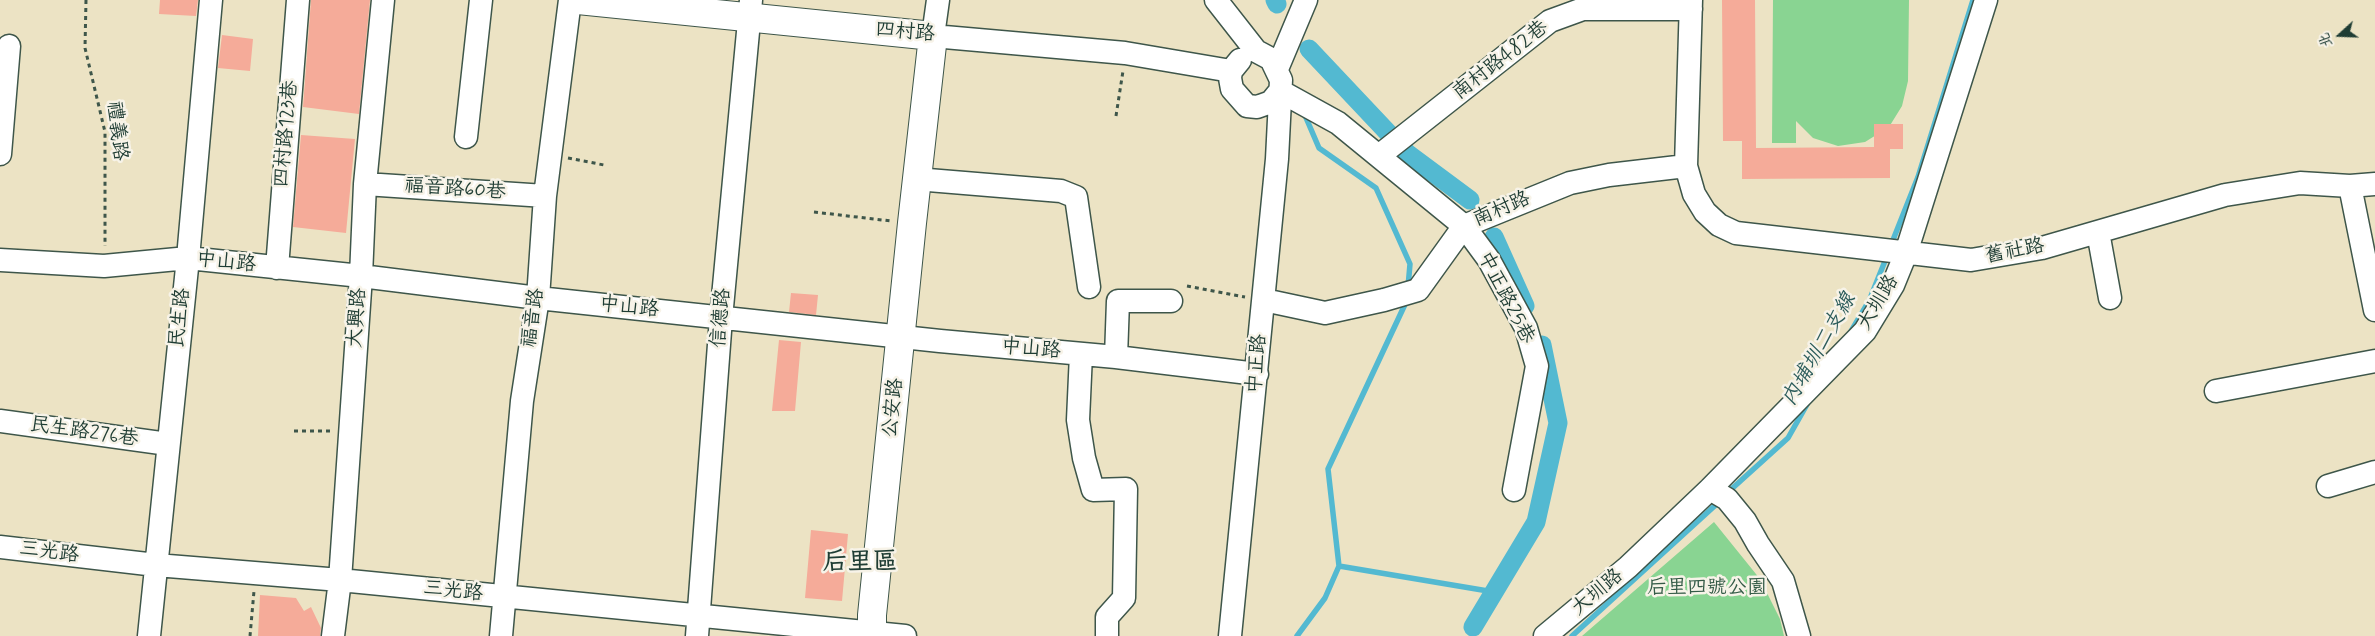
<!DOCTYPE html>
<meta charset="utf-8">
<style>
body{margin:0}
#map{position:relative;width:2375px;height:636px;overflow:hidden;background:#ece3c4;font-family:Mynerve,"LXGW WenKai TC",sans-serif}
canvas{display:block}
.north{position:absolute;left:2315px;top:10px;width:50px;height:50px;-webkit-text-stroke:4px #f7f3e8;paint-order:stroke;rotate:250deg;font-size:14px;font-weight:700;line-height:20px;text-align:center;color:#1f3d34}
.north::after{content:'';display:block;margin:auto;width:18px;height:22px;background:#1f3d34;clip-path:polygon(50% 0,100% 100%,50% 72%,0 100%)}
</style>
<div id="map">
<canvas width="2375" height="636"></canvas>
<div class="north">北</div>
</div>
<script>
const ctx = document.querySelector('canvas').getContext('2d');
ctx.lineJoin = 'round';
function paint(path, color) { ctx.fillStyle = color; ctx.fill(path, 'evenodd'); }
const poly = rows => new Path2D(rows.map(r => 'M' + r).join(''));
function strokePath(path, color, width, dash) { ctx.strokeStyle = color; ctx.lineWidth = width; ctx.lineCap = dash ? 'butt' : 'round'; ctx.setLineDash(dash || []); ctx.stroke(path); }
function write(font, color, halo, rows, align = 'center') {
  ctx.font = font + ' Mynerve,"LXGW WenKai TC",sans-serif'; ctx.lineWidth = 5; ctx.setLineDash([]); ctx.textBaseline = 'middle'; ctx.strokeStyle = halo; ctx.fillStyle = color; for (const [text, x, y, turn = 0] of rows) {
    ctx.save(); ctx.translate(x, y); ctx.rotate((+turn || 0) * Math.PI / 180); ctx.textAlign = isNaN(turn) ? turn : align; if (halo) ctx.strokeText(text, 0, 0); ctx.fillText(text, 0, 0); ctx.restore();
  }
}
paint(poly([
 [1773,0,1909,0,1908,81,1902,106,1889,127,1865,142,1838,146,1813,138,1796,121,1796,143,1772,143],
 [1714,522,1760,579,1780,619,1784,636,1582,636]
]), '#89d492');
strokePath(poly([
 [1304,113,1319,148,1376,188,1410,264,1408,287],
 [1891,245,1918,177,1973,0],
 [1850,333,1869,301,1887,256],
 [1726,494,1788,438,1809,401],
 [1339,566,1494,592],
 [1297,636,1325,598,1339,566,1328,469,1408,298],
 [1572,636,1720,501]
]), '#53b9d1', 5.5);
strokePath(poly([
 [1275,0,1277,4],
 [1309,49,1408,154,1470,200],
 [1494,237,1525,306],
 [1473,627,1536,522,1558,423,1542,345]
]), '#53b9d1', 19);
paint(poly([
 [160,0,198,0,196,16,159,14],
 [311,0,370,0,359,114,303,107],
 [1722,0,1755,0,1756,148,1874,147,1874,124,1903,124,1903,149,1890,149,1890,178,1742,179,1742,141,1723,141],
 [222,35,253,39,250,71,218,68],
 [301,135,355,139,346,233,293,227],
 [791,293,818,295,816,315,789,312],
 [779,340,801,342,795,411,772,411],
 [811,530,848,534,842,601,805,598],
 [260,595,296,598,304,611,311,607,321,628,320,636,258,636]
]), '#f5ab99');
const minor = poly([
 [938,0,933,36,1125,53,1231,71],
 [1216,0,1256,51,1271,59,1281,80,1277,159,1230,636],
 [1240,60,1231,71,1230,78,1232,89,1247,106,1257,107,1271,102,1280,91],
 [1277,69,1306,0],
 [1280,91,1338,123,1464,226,1570,183,1609,175,1686,166,1691,0],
 [466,137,481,0],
 [0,154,9,46],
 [1380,155,1550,21,1583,9,1691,9],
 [1686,166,1694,194,1705,212,1719,225,1736,233,1971,260,2042,248,2225,195,2300,183,2350,186,2375,184],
 [916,179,1061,191,1076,197,1089,287],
 [365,184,545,196],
 [2350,186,2375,310],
 [2098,232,2110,298],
 [0,260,104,266,188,258,361,276,538,298,940,341,1116,357,1257,374],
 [277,268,298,0],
 [1264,300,1325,313,1384,300,1418,290,1464,226,1489,260,1526,328,1537,366,1514,490],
 [1081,354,1078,420,1084,458,1093,490,1126,489,1124,598,1107,617,1107,636],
 [1116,357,1118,301,1171,301],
 [2216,391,2375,361],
 [0,421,168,444],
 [2328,486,2375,472],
 [1710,489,1727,499,1745,521,1758,544,1783,581,1799,636],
 [0,547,156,565,340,580,905,636],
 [149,636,188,258,211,0],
 [333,636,340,580,361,276,365,184,383,0],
 [501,636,522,401,538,298,545,196,570,0],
 [697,636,721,318,751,0],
 [1545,636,1628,567,1710,489,1865,331,1893,285,1906,253,1986,0]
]);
const major = poly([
 [578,0,933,36,912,223,872,615,872,636]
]);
strokePath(minor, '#3e564a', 25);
strokePath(major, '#3e564a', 30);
strokePath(poly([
 [86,0,85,48,105,132,105,246],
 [1116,116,1123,71],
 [568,158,604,165],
 [814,212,891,221],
 [1187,286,1245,297],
 [294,431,331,431],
 [250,636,254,591]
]), '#3e564a', 3, [4, 4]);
strokePath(minor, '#fff', 22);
strokePath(major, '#fff', 28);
write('20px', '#1f3d34', '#f7f3e8', [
 ["四村路",905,33,5],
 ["南村路482巷",1501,61,-38],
 ["禮義路",116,131,83],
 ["四村路123巷",287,134,-85],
 ["福音路60巷",455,190,4],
 ["南村路",1502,210,-23],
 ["舊社路",2015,252,-11],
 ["中山路",226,263,6],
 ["中正路25巷",1505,298,63],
 ["大圳路",1879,303,-59],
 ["中山路",629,308,6],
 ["民生路",181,318,-84],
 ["大興路",358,318,-86],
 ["福音路",534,318,-82],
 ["信德路",722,318,-85],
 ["中山路",1031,350,5],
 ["中正路",1258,364,-85],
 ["公安路",894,408,-84],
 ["民生路276巷",84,433,8],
 ["三光路",49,553,7],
 ["三光路",453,592,6],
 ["大圳路",1598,593,-40]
]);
write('20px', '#345b47', '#f7f3e8', [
 ["后里四號公園",1707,589]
]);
write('italic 21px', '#2c5c5b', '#f7f3e8', [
 ["內埔圳二支線",1820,350,-60]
]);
write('bold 25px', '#1f3d34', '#f7f3e8', [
 ["后里區",860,564]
]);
</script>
